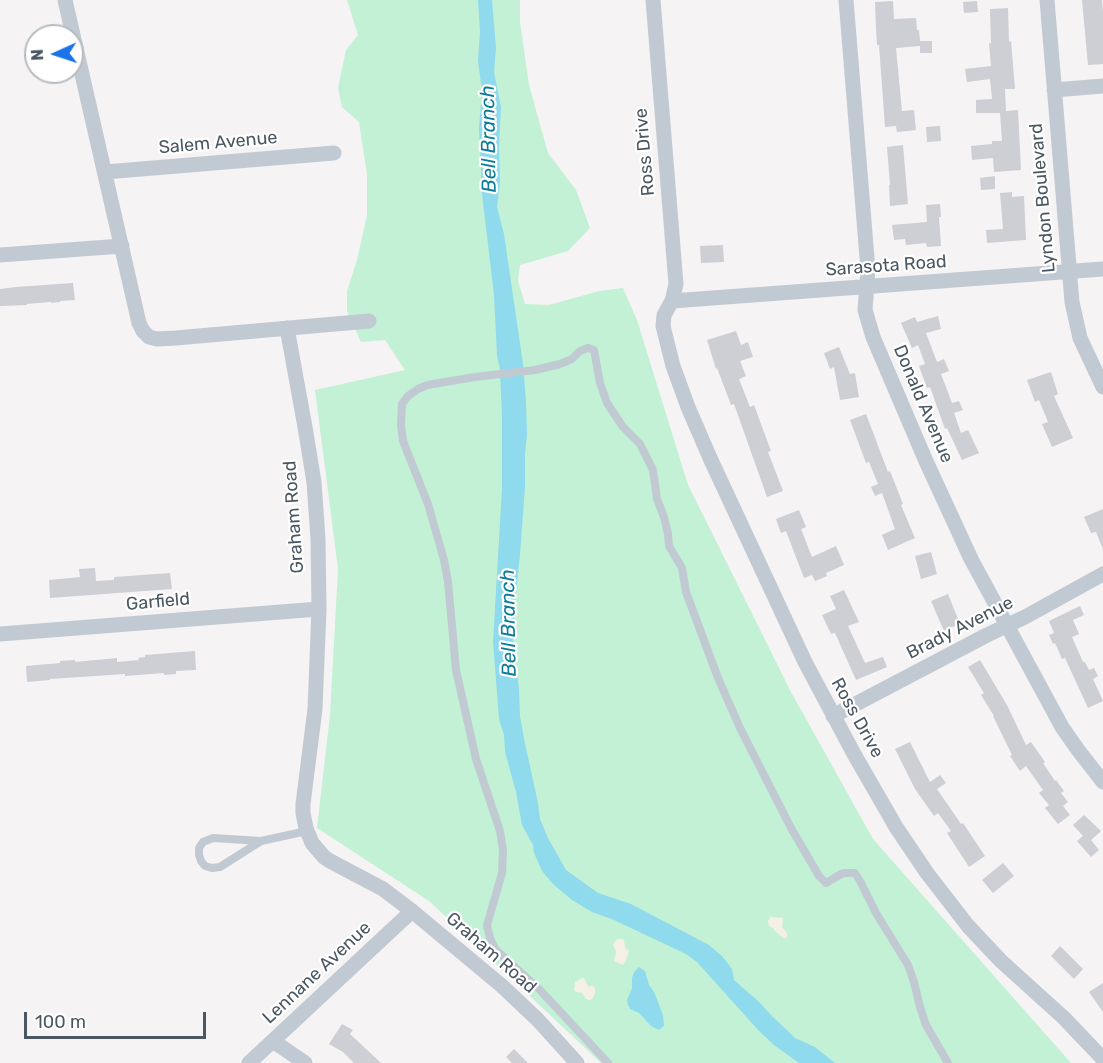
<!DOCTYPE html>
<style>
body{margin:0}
#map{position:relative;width:1103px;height:1063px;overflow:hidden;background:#f5f3f3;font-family:Rubik,sans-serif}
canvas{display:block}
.north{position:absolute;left:24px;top:24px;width:60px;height:60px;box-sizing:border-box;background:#fff;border:2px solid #b7bbc0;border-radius:50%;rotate:267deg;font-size:16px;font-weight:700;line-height:24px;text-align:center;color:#4a5661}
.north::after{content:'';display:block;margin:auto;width:21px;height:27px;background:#1a73e8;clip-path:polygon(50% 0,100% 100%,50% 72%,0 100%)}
.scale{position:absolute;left:24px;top:1012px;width:182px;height:27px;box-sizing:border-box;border:3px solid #4a5661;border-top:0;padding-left:8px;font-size:18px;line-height:21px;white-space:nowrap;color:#4a5661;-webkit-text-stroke:4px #fff;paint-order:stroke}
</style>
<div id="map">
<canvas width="1103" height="1063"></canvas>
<div class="north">N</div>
<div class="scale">100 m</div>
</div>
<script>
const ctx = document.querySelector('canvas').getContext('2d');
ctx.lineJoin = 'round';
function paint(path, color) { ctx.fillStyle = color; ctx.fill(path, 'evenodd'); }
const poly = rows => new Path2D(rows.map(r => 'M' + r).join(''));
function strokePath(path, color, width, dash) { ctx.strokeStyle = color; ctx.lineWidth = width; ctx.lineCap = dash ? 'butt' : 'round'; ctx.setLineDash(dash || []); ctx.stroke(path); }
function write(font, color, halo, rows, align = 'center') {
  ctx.font = font + ' Rubik,sans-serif'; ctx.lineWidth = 4.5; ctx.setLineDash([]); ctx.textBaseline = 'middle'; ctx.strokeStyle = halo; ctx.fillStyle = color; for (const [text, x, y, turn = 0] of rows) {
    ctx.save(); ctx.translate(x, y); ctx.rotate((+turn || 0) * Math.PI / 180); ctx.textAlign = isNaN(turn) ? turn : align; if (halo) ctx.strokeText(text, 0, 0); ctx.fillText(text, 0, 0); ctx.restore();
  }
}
paint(poly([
 [347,0,520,0,520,22,529,85,548,153,576,190,590,228,568,251,520,265,518,281,525,304,549,305,599,291,623,288,637,320,688,485,791,692,873,839,1071,1063,601,1063,429,901,317,828,330,715,338,569,315,390,405,370,385,340,361,342,347,311,347,291,357,260,367,215,367,174,359,122,342,107,338,88,346,50,358,35]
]), '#c3f1d5');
paint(poly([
 [773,917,783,918,782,927,787,933,787,937,784,938,776,932,774,929,769,926,768,921,770,917],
 [617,939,622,939,624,940,625,947,629,951,626,960,623,965,614,961,616,952,613,944],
 [582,978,584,978,588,986,593,986,595,988,595,993,593,998,590,1000,586,999,582,993,576,992,574,990,575,982]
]), '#f5f0e5');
paint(poly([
 [478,0,492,0,496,48,494,72,501,107,499,146,500,182,497,207,504,234,523,364,526,401,527,435,525,454,525,487,520,555,516,592,513,637,519,689,520,716,524,739,538,803,540,819,548,838,566,870,598,893,631,904,709,945,722,956,732,969,734,980,758,1001,771,1015,795,1038,815,1047,835,1063,799,1063,774,1045,759,1031,697,962,686,954,614,920,592,912,572,900,553,884,542,871,534,853,533,845,522,825,516,792,505,752,504,735,499,719,493,642,502,488,502,417,500,370,497,355,494,295,482,194,479,128,482,91,478,61,480,31],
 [639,967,645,971,649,985,654,992,663,1015,664,1026,659,1030,651,1026,639,1013,630,1009,628,1005,627,1000,632,988,632,978,634,972]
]), '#90daee');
paint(poly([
 [1082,0,1102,0,1103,10,1103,64,1088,65],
 [893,1,894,19,916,18,917,30,919,30,920,41,932,41,932,53,920,53,920,46,896,48,902,111,914,110,916,130,897,132,896,126,885,127,879,45,877,45,876,29,875,2],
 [977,1,978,12,964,13,963,2],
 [1008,8,1009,42,1011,41,1015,89,1005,89,1006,111,1018,110,1021,170,994,172,993,158,972,160,971,146,992,144,992,141,1002,141,1000,113,976,113,976,100,992,99,990,79,967,82,965,69,991,66,989,43,991,43,990,9],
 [940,126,941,141,927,142,926,127],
 [903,145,908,204,890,206,889,185,890,185,887,147],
 [995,176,995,189,981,190,980,178],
 [1012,192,1012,197,1024,196,1026,240,987,243,986,230,1003,229,1000,193],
 [940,204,941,217,939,217,941,246,927,247,926,243,906,245,905,239,894,240,892,225,927,222,926,205],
 [723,245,724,262,701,263,700,246],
 [73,283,75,300,60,301,60,302,51,303,51,302,27,304,27,305,0,306,0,289,16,287],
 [938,316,941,329,926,333,937,362,944,359,949,371,941,374,952,403,959,401,963,410,954,413,961,433,968,430,979,453,962,460,947,428,945,429,930,387,927,388,919,366,925,364,918,345,912,348,901,323,915,317,917,322],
 [736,331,741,345,748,342,753,357,740,361,746,376,739,379,750,407,754,405,771,451,768,452,783,491,767,497,734,404,731,405,717,368,716,369,707,340],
 [839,347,850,374,855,373,859,397,840,400,834,367,830,369,824,353],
 [1051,372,1058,394,1054,396,1073,438,1052,447,1042,424,1048,422,1039,400,1035,402,1027,380],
 [866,414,888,472,890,471,903,504,901,505,915,538,888,550,882,535,895,529,882,493,875,496,871,487,878,484,869,462,866,463,850,420],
 [1103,509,1103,549,1096,532,1091,533,1084,517],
 [799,510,806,527,801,529,812,557,836,546,844,565,826,573,827,576,815,581,812,575,804,578,786,531,781,533,776,519],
 [931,552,937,574,921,579,915,556],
 [95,568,96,581,114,580,114,577,170,573,172,589,50,598,49,580,80,577,79,569],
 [844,590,859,622,848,626,865,663,883,657,887,667,856,680,835,633,831,634,822,615,836,609,830,596],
 [948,594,960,624,944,631,931,601],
 [1080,606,1084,615,1073,620,1079,634,1072,637,1083,662,1085,662,1089,670,1094,668,1098,676,1093,679,1103,701,1088,708,1065,658,1062,659,1055,643,1053,644,1049,635,1054,633,1049,621],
 [195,651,196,670,176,671,176,674,164,675,164,673,125,676,125,674,50,679,50,680,27,682,26,666,60,663,60,661,75,660,75,662,117,658,117,662,139,660,138,658,145,657,145,655],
 [980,660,1007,705,1026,745,1031,742,1045,762,1043,763,1055,781,1056,780,1064,791,1061,793,1068,802,1063,806,1070,815,1058,824,1045,808,1049,805,1039,793,1043,790,1026,766,1020,771,1010,756,1012,755,993,716,994,716,981,695,984,693,968,667],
 [910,742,930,782,940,775,946,783,937,789,961,824,963,823,985,856,969,867,947,833,951,831,938,813,934,816,915,789,895,749],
 [1084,815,1101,831,1091,840,1099,850,1091,857,1077,841,1083,836,1073,825],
 [1003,863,1014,876,993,893,982,880],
 [1060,946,1083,969,1074,979,1051,956],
 [1103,983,1103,1012,1089,992],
 [342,1024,353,1030,350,1034,381,1063,354,1063,343,1052,329,1044],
 [514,1049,528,1063,512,1063,506,1057]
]), '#cdcfd5');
strokePath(poly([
 [261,841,213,838,203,842,199,848,199,855,201,861,205,866,212,868,220,867,261,841,307,831],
 [608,1063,540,990,495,949,490,938,487,925,502,873,503,850,500,831,476,759,456,670,448,582,444,560,428,504,403,441,401,425,402,404,408,396,418,389,427,385,475,377,535,370,560,364,572,359,580,351,588,348,594,350,600,383,607,403,623,427,640,444,653,470,657,499,664,517,668,534,669,546,682,568,686,592,718,678,740,728,791,828,819,876,826,883,843,873,855,873,860,881,876,913,908,965,914,982,920,1007,926,1025,948,1063]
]), '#c1cad2', 8);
strokePath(poly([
 [65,0,139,323,143,331,149,337,157,339,176,338,369,321],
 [653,0,676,284,672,301,664,315,663,326,673,366,688,407,710,458,805,662,854,754,896,827,927,873,968,926,1001,961,1064,1018,1103,1059],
 [846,0,868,270,865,310,873,337,925,459,971,559,1062,727,1078,750,1103,782],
 [1047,0,1072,302,1080,338,1103,387],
 [1054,90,1103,86],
 [105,172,334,153],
 [0,255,122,246],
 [672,301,1103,269],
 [287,328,305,427,314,482,318,539,319,609,315,709,303,804,303,813,306,828,312,843,324,857,330,861,383,889,412,911,502,986,538,1020,577,1063],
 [0,634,319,609],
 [833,716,987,635,1025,617,1103,574],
 [273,1041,305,1063],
 [249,1063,412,911]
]), '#c1cad2', 15);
write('18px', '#4a5661', '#fff', [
 ["Salem Avenue",218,143,-5],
 ["Ross Drive",645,152,-95],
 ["Lyndon Boulevard",1043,198,-95],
 ["Sarasota Road",886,266,-4],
 ["Donald Avenue",923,404,67],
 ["Graham Road",294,517,-94],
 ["Garfield",158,602,-5],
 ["Brady Avenue",960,628,-27],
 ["Ross Drive",857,718,61],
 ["Graham Road",491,953,41],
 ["Lennane Avenue",317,973,-43]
]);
write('italic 20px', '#0c7c9b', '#fff', [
 ["Bell Branch",489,139,-91],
 ["Bell Branch",509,623,-91]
]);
</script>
